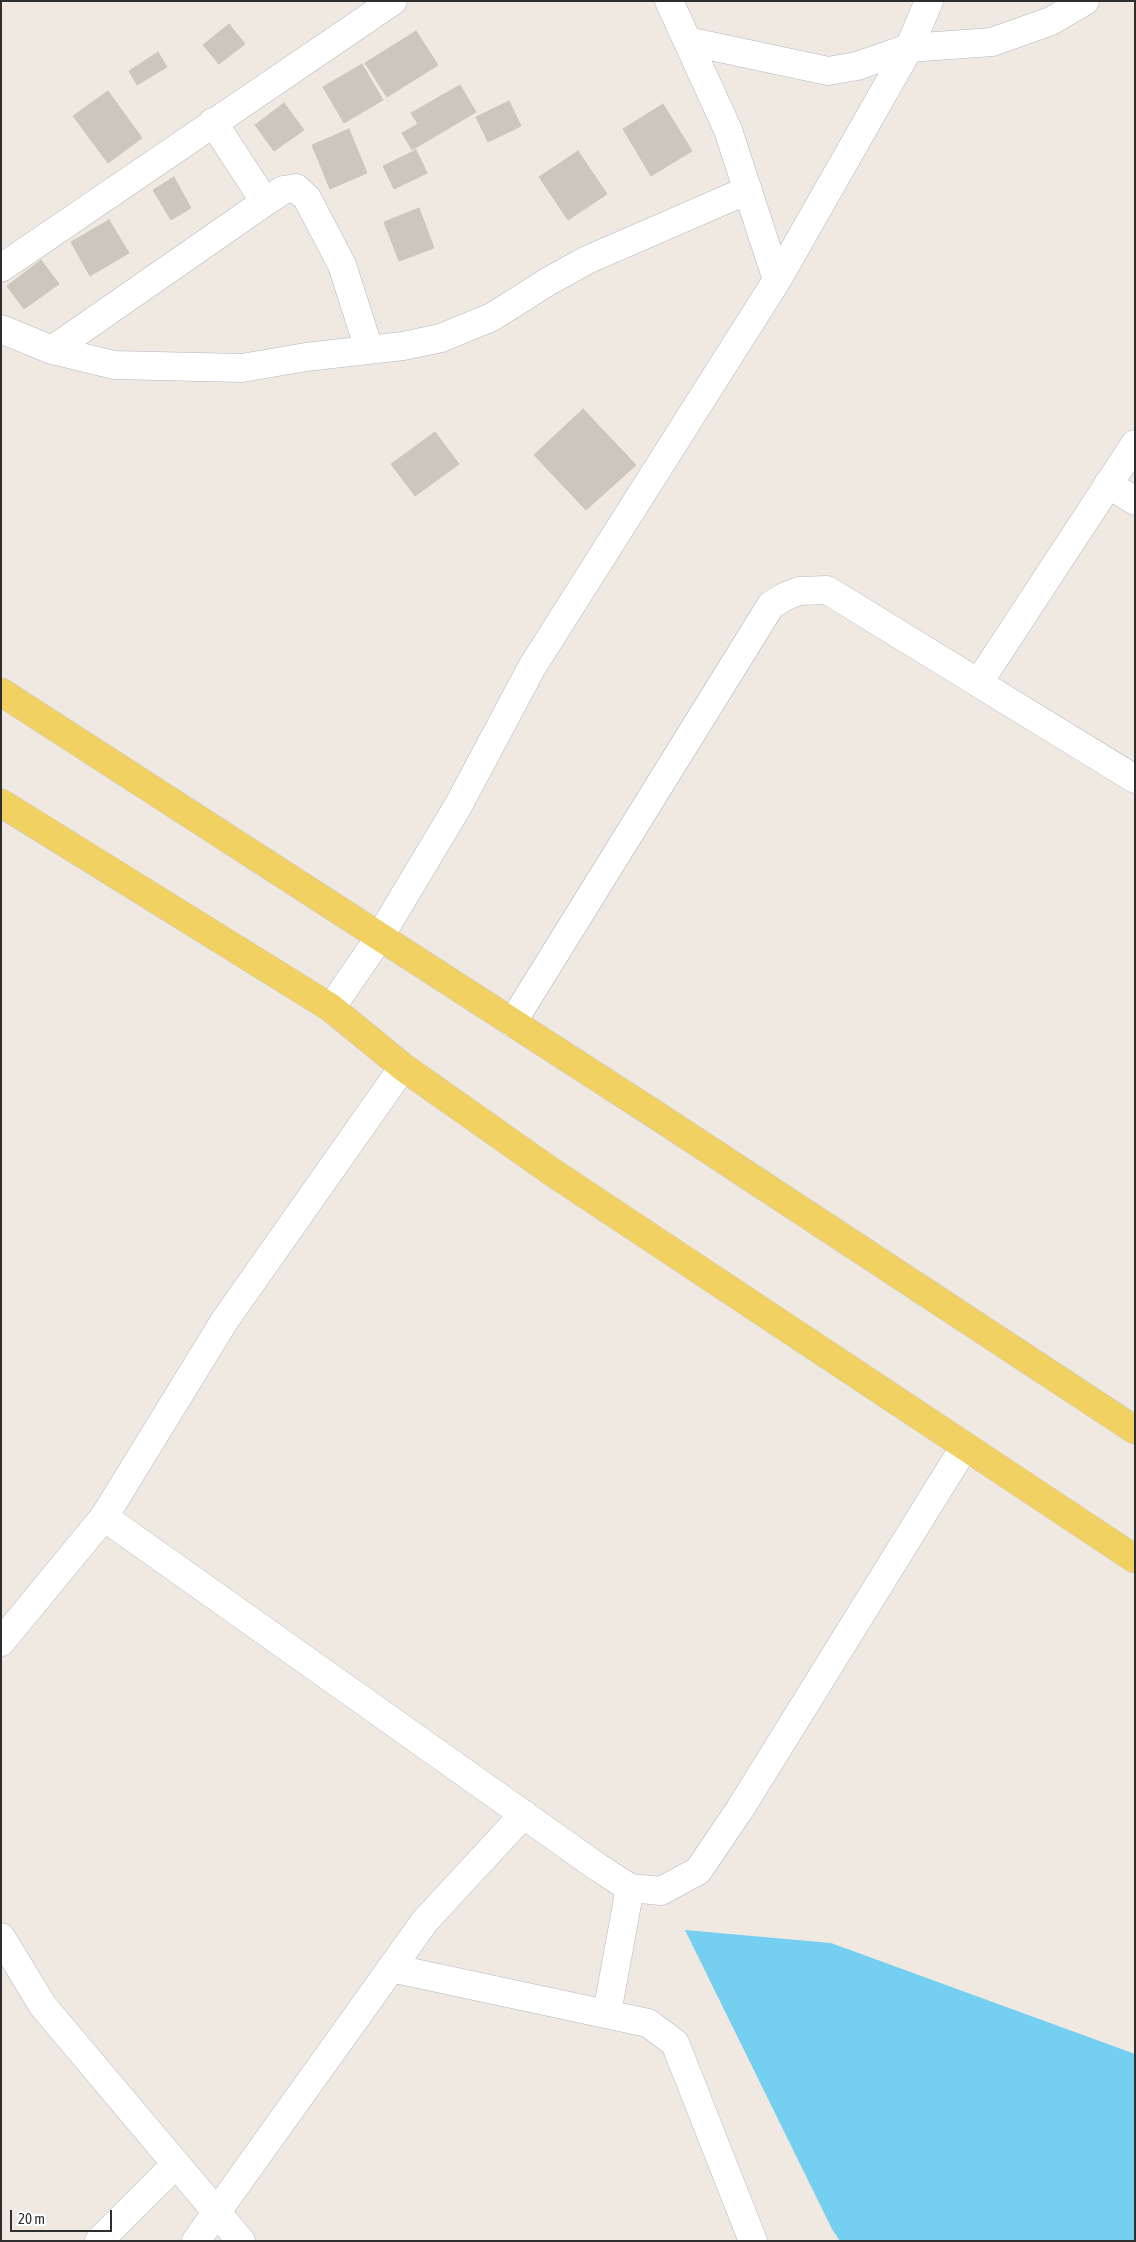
<!DOCTYPE html>
<style>
body{margin:0}
#map{position:relative;width:1136px;height:2242px;overflow:hidden;background:#efe9e1;font-family:"Asap Condensed",sans-serif}
canvas{display:block}
.frame{position:absolute;inset:0;border:2px solid #2e2e2e;pointer-events:none}
.scale{position:absolute;left:10px;top:2210px;width:102px;height:22px;box-sizing:border-box;border:2px solid #2e2e2e;border-top:0;padding-left:6px;font-size:15px;line-height:18px;white-space:nowrap;color:#2e2e2e;-webkit-text-stroke:4px #fff;paint-order:stroke}
</style>
<div id="map">
<canvas width="1136" height="2242"></canvas>
<div class="frame"></div>
<div class="scale">20 m</div>
</div>
<script>
const ctx = document.querySelector('canvas').getContext('2d');
ctx.lineJoin = 'round';
function paint(path, color) { ctx.fillStyle = color; ctx.fill(path, 'evenodd'); }
const poly = rows => new Path2D(rows.map(r => 'M' + r).join(''));
function strokePath(path, color, width, dash) { ctx.strokeStyle = color; ctx.lineWidth = width; ctx.lineCap = dash ? 'butt' : 'round'; ctx.setLineDash(dash || []); ctx.stroke(path); }
paint(poly([
 [685,1930,831,1943,1135,2054,1135,2241,840,2241,832,2229]
]), '#75cff0');
const building = poly([
 [229,24,245,44,219,64,203,45,229,24],
 [416,31,438,65,387,97,365,63,416,31],
 [158,52,167,67,137,85,129,71,158,52],
 [362,64,383,100,344,123,323,87,362,64],
 [460,85,476,112,412,150,402,133,418,124,411,113,460,85],
 [108,91,142,138,108,163,73,116,108,91],
 [509,101,521,126,488,142,476,117,509,101],
 [284,103,304,130,274,151,255,125,284,103],
 [663,104,692,151,651,176,623,129,663,104],
 [349,129,367,173,330,189,312,145,349,129],
 [416,150,427,173,394,189,383,166,416,150],
 [578,151,607,194,568,220,539,177,578,151],
 [174,177,191,208,171,220,153,190,174,177],
 [419,208,434,248,399,261,384,222,419,208],
 [109,220,129,253,90,276,71,242,109,220],
 [41,260,59,284,24,309,7,286,41,260],
 [583,409,636,465,586,510,534,455,583,409],
 [435,432,459,464,415,496,391,464,435,432]
]);
paint(building, '#cbc7bf');
strokePath(building, '#cbc5ba', 1);
const minor = poly([
 [669,1,728,130,777,280],
 [687,41,828,71,857,66,909,48,992,42,1051,21,1085,1],
 [213,122,265,202],
 [1,268,393,1],
 [1,329,52,350,114,365,242,368,306,357,403,346,441,338,492,317,549,281,587,260,748,190],
 [52,350,265,202,283,190,296,188,307,198,342,265,369,349],
 [1108,484,1135,501],
 [979,682,1135,444],
 [331,1008,379,938,458,806,532,667,777,280,909,48,929,1],
 [512,1023,771,605,784,597,799,591,827,590,1135,779],
 [104,1517,599,1868,630,1888,661,1891,698,1871,740,1809,965,1446],
 [1,1642,104,1517,225,1320,403,1067],
 [1,1937,43,2006,241,2241],
 [391,1968,648,2023,675,2043,753,2241],
 [607,2013,630,1888],
 [99,2241,176,2164],
 [196,2241,425,1921,524,1814]
]);
const major = poly([
 [1,692,659,1117,1135,1430],
 [1,803,331,1008,403,1067,552,1172,1135,1559]
]);
strokePath(minor, '#b4b7c1', 29);
strokePath(major, '#c9c9c9', 29);
strokePath(minor, '#fff', 28);
strokePath(major, '#f2d163', 28);
</script>
